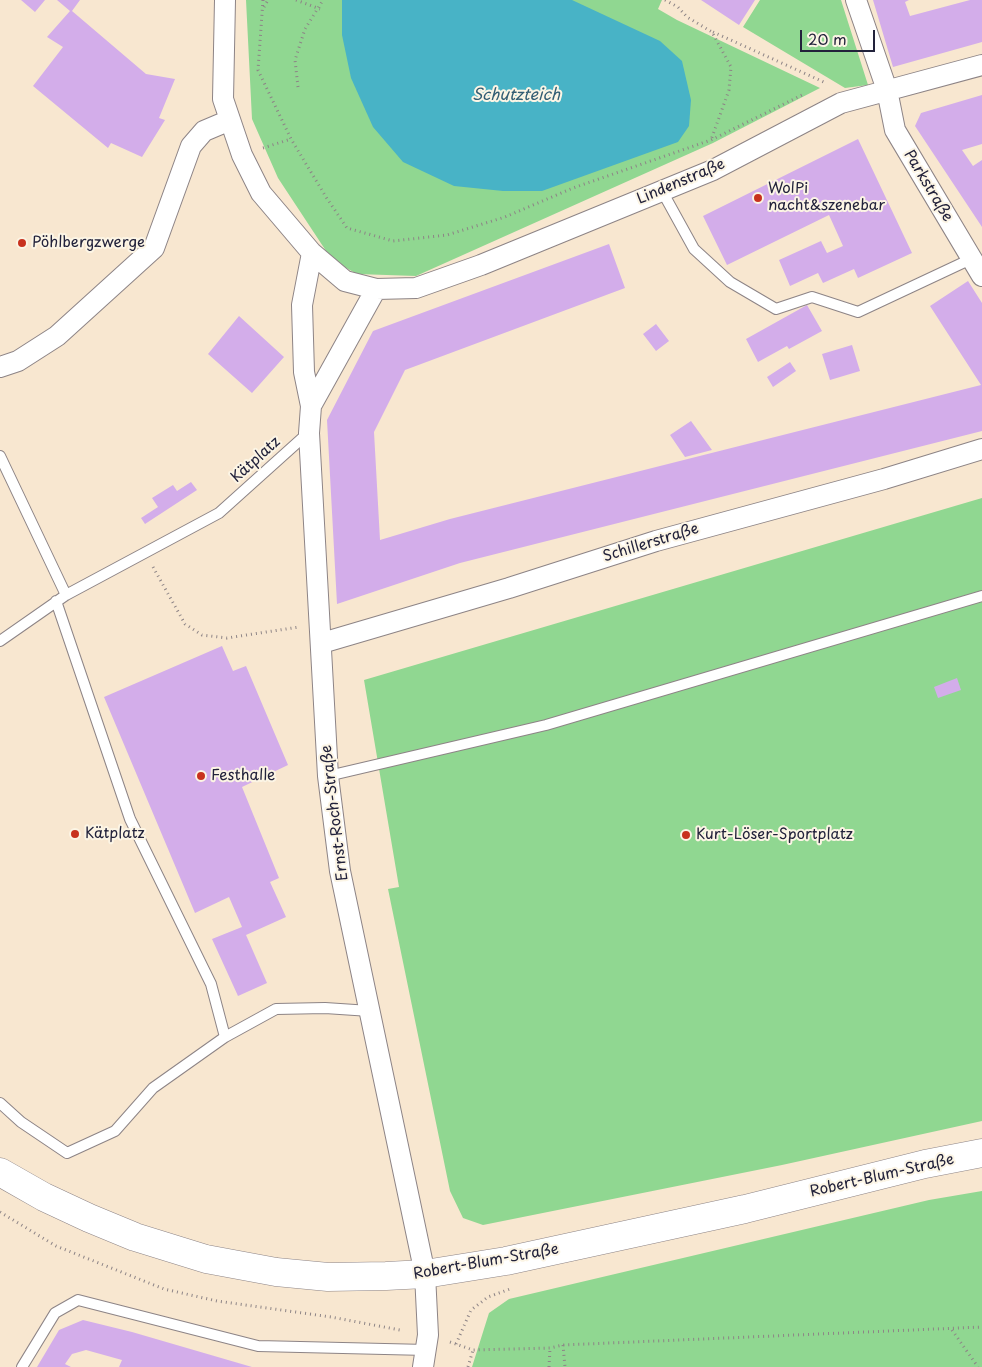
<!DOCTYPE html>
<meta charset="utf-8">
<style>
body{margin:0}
#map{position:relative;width:982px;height:1367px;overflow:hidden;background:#f8e7d0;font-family:"Playpen Sans",sans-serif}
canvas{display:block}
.scale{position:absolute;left:800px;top:30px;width:75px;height:22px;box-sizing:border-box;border:2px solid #22223b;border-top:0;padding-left:6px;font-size:15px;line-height:18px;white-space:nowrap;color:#22223b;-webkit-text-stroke:4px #fcf5e5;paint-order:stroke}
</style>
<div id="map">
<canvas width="982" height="1367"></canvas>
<div class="scale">20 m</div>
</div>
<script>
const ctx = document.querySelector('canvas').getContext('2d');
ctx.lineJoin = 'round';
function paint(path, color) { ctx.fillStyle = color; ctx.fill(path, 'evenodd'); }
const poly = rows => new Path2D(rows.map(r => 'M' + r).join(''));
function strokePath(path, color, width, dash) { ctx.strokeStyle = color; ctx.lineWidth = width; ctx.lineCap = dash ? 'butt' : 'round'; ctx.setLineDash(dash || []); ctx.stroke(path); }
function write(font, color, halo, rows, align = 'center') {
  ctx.font = font + ' "Playpen Sans",sans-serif'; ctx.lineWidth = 4; ctx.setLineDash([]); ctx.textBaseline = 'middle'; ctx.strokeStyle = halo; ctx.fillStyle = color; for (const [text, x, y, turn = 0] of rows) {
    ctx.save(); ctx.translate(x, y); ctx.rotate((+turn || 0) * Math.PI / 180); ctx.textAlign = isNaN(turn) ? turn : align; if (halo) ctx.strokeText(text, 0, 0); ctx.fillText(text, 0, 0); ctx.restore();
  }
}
paint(poly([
 [246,0,662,0,658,9,677,20,820,88,713,143,416,276,357,274,332,260,278,178,252,119],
 [760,0,841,0,868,85,845,88,743,27],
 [982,498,982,1121,782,1165,483,1225,463,1218,450,1191,388,889,399,887,364,680],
 [982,1191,982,1367,472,1367,489,1313,509,1299,929,1200]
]), '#90d791');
paint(poly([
 [342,0,572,0,660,41,682,61,691,100,689,126,678,142,542,191,503,191,454,186,403,162,373,127,351,78,342,35]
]), '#48b3c6');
paint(poly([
 [21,0,45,0,35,12],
 [57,0,80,0,72,11,146,74,175,79,159,118,165,120,142,157,111,143,108,148,33,86,63,47,47,37,70,11],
 [701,0,755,0,739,25],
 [873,0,909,0,905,2,910,16,970,0,982,0,982,42,893,67],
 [982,95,982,144,962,150,973,166,982,160,982,227,915,126,921,113],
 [858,139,912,253,858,278,854,269,823,283,818,273,790,286,779,260,821,241,827,253,843,246,829,215,727,265,703,216],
 [609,244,625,288,405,370,374,432,380,540,450,519,981,385,930,306,968,281,982,303,982,431,460,563,337,604,327,420,373,331],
 [807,305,822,331,789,349,787,346,758,362,746,339],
 [239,316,284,357,252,393,208,354],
 [656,324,669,341,656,351,643,334],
 [852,345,860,371,830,380,822,354],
 [790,362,796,371,773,387,767,377],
 [691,421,712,450,685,457,670,435],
 [191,482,197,490,145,524,141,518,158,507,152,498,173,485,177,491],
 [222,646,233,671,246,666,288,765,242,787,279,878,270,882,286,917,246,935,267,983,238,996,212,939,242,927,229,897,195,913,104,697],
 [957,678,961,690,938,698,934,687],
 [83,1320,132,1332,252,1367,119,1367,122,1360,86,1350,72,1354,65,1364,71,1367,37,1367,59,1330]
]), '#d3adea');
const lane = poly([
 [662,191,694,249,730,282,776,309,812,297,858,312,971,259],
 [0,456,66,595],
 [56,601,130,819,211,984,225,1037],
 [0,641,66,595,219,513,308,433],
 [328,776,546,725,982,596],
 [0,1103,21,1122,67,1153,115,1131,153,1088,225,1037,276,1009,325,1008,370,1011],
 [22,1367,55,1313,78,1300,258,1346,427,1350]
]);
const street = poly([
 [225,0,223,99,242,155,261,193,312,253,345,281,376,289,416,288,481,265,713,170,841,103,982,65],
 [856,0,887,90,895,130,982,276],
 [312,253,302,305,304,372,311,406,309,433,328,776,340,871,425,1274,428,1335,423,1367],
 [0,367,18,361,57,336,154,248,191,146,204,131,230,120],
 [311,406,376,289],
 [322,643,509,588,656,541,884,479,982,449]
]);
const primary = poly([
 [0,1172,44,1197,89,1218,135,1237,206,1259,276,1272,328,1277,386,1276,425,1274,506,1261,745,1209,925,1164,982,1153]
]);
strokePath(lane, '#8d8486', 12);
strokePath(street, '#8d8486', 22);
strokePath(primary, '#8d8486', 29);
strokePath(poly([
 [263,0,258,70,291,139,326,197,347,228,393,241,447,235,505,217,573,188,711,140,802,95],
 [296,0,320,9],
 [665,0,678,7,687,17,712,32,731,67,729,90,711,140],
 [264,7,268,0],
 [713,32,826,83],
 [298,87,295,60,305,29,323,0],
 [263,148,291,139],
 [153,567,185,624,202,635,227,638,299,627],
 [0,1212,56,1246,164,1289,217,1301,331,1317,400,1330],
 [952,1330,978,1367],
 [450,1342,473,1350,550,1348,563,1345,982,1327],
 [456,1344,471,1310,488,1297,510,1289],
 [563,1345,565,1367],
 [468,1367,473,1350],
 [549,1367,550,1348]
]), '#8d8486', 3, [1, 4]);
strokePath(lane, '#fff', 10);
strokePath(street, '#fff', 20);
strokePath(primary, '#fff', 28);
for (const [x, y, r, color] of [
 [758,198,5,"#c8321e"],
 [22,243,5,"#c8321e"],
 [201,776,5,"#c8321e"],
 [75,834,5,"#c8321e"],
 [686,835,5,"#c8321e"]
]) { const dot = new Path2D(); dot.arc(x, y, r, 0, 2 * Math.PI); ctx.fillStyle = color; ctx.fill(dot); strokePath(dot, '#fcf5e5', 2); }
write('15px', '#22223b', '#fcf5e5', [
 ["Lindenstraße",681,182,-23],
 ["Parkstraße",928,186,59],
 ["Kätplatz",256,460,-42],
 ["Schillerstraße",651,543,-17],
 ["Ernst-Roch-Straße",335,813,-97],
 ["Robert-Blum-Straße",882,1176,-13],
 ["Robert-Blum-Straße",486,1262,-10]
]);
write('15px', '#22223b', '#fcf5e5', [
 ["WolPi",768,189],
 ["nacht&szenebar",768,206],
 ["Pöhlbergzwerge",32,243],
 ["Festhalle",211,776],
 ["Kätplatz",85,834],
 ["Kurt-Löser-Sportplatz",696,835]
], 'left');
write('italic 16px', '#315c73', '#fcf5e5', [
 ["Schutzteich",516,96]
]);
</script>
